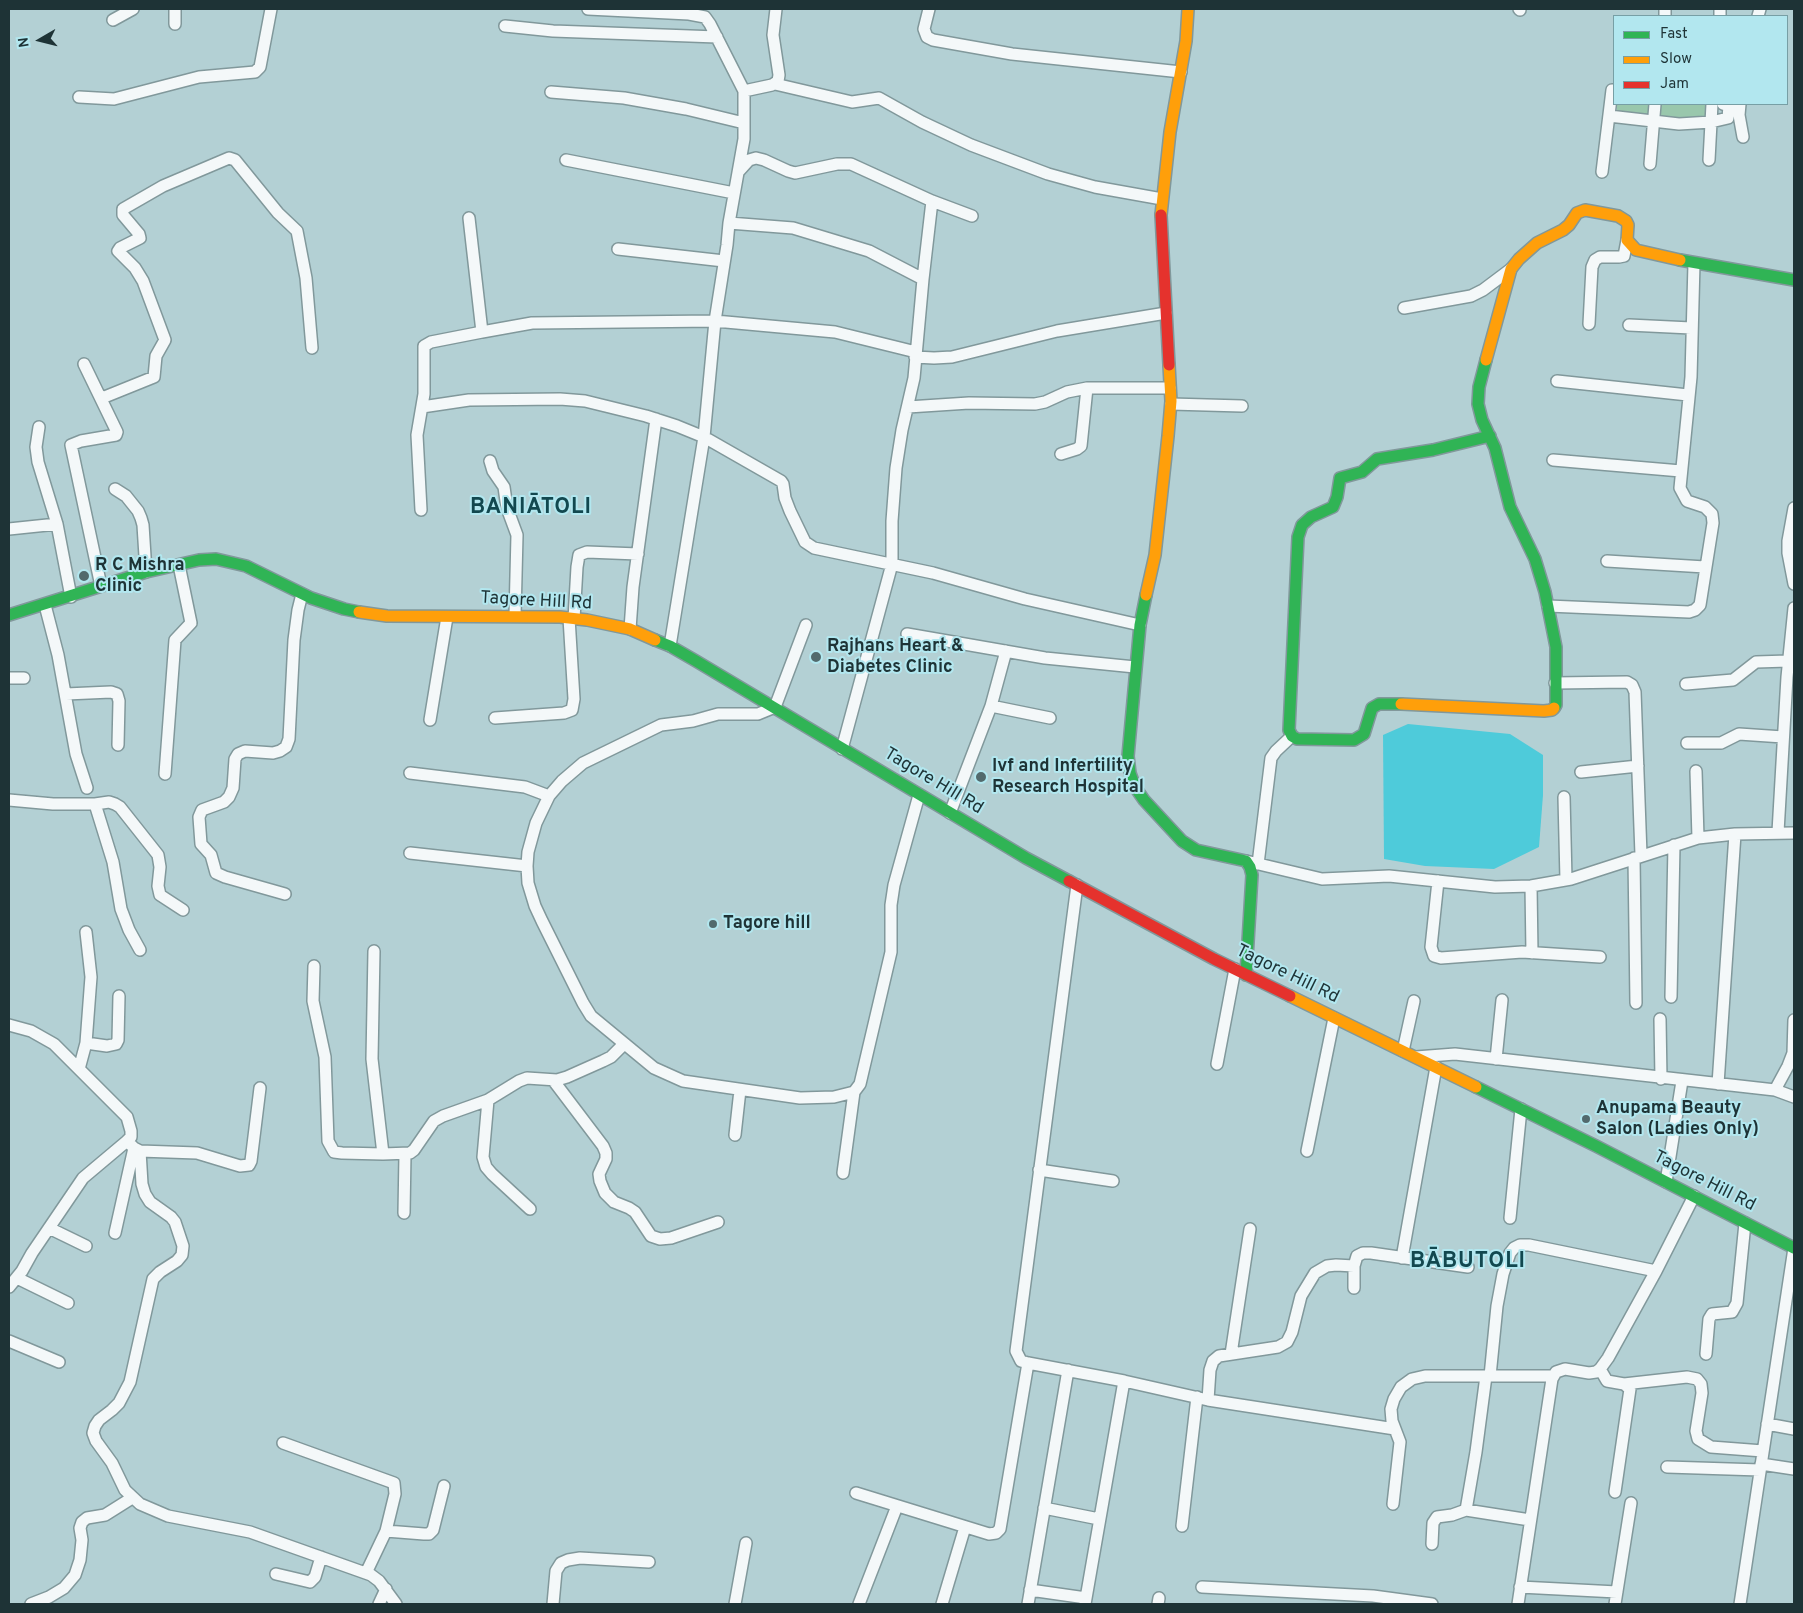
<!DOCTYPE html>
<meta charset="utf-8">
<style>
body{margin:0}
#map{position:relative;width:1803px;height:1613px;overflow:hidden;background:#b3d0d4;font-family:Overpass,sans-serif}
canvas{display:block}
.frame{position:absolute;inset:0;border:10px solid #1e3336;pointer-events:none}
.legend{position:absolute;left:1613px;top:15px;width:175px;height:90px;box-sizing:border-box;background:#b2e7ef;border:1px solid #779fa5;margin:0;padding:6px 9px;list-style:none;font-size:15px;color:#1e3336}
.legend li{display:flex;align-items:center;gap:10px;height:25px}
.legend b{width:25px;border:1px solid #779fa5}
.north{position:absolute;left:15px;top:15px;width:50px;height:50px;-webkit-text-stroke:4px #b2e7ef;paint-order:stroke;rotate:262deg;font-size:14px;font-weight:700;line-height:20px;text-align:center;color:#1e3336}
.north::after{content:'';display:block;margin:auto;width:18px;height:22px;background:#1e3336;clip-path:polygon(50% 0,100% 100%,50% 72%,0 100%)}
</style>
<div id="map">
<canvas width="1803" height="1613"></canvas>
<div class="frame"></div>
<ul class="legend">
<li><b style="height:6px;background:#30b455"></b>Fast</li>
<li><b style="height:6px;background:#ff9f0a"></b>Slow</li>
<li><b style="height:6px;background:#e5322d"></b>Jam</li>
</ul>
<div class="north">N</div>
</div>
<script>
const ctx = document.querySelector('canvas').getContext('2d');
ctx.lineJoin = 'round';
function paint(path, color) { ctx.fillStyle = color; ctx.fill(path, 'evenodd'); }
const poly = rows => new Path2D(rows.map(r => 'M' + r).join(''));
function strokePath(path, color, width, dash) { ctx.strokeStyle = color; ctx.lineWidth = width; ctx.lineCap = dash ? 'butt' : 'round'; ctx.setLineDash(dash || []); ctx.stroke(path); }
function write(font, color, halo, rows, align = 'center') {
  ctx.font = font + ' Overpass,sans-serif'; ctx.lineWidth = 4; ctx.setLineDash([]); ctx.textBaseline = 'middle'; ctx.strokeStyle = halo; ctx.fillStyle = color; for (const [text, x, y, turn = 0] of rows) {
    ctx.save(); ctx.translate(x, y); ctx.rotate((+turn || 0) * Math.PI / 180); ctx.textAlign = isNaN(turn) ? turn : align; if (halo) ctx.strokeText(text, 0, 0); ctx.fillText(text, 0, 0); ctx.restore();
  }
}
paint(poly([
 [1617,104,1651,104,1649,115,1617,112],
 [1661,104,1707,104,1706,117,1684,119,1659,117]
]), '#99c7ac');
paint(poly([
 [1408,724,1510,734,1543,755,1543,795,1539,847,1494,869,1425,866,1384,859,1383,735]
]), '#4ecbda');
const street = poly([
 [588,9,689,14,705,17,710,24,744,91,744,139,729,223,727,245,715,321,704,437,670,646],
 [929,9,924,29,927,37,933,40,1012,54,1181,72],
 [1519,9,1520,10],
 [1665,16,1665,9],
 [1720,16,1720,9],
 [1758,16,1760,9],
 [113,20,133,9],
 [175,24,175,9],
 [505,26,553,31,717,37],
 [775,84,852,102,879,98,922,122,971,145,1048,174,1095,187,1162,199],
 [744,91,772,85,778,81,779,75,773,35,776,9],
 [551,92,624,98,686,109,744,123],
 [79,97,114,99,199,77,255,72,260,67,271,9],
 [1740,104,1739,115,1743,137],
 [1609,116,1679,124,1711,122,1728,118,1729,106,1723,104],
 [566,160,734,193],
 [1709,160,1712,104],
 [1650,164,1655,104],
 [739,171,749,160,756,158,764,160,788,171,795,173,837,164,851,164,932,201,972,216],
 [1602,172,1612,90,1614,90],
 [469,218,482,332,532,323,715,321,835,332,916,352],
 [729,223,793,228,869,251,923,279,914,378,902,430,896,468,892,521,892,564,842,749],
 [618,249,724,261],
 [923,279,932,201],
 [1404,308,1471,296,1483,290,1511,269],
 [1589,324,1592,267,1595,260,1600,257,1619,257,1624,256,1627,240],
 [1629,325,1691,328],
 [915,357,934,358,952,357,1057,331,1166,313],
 [84,364,117,432,116,435,81,441,71,445,101,586],
 [1557,381,1688,395],
 [102,398,154,377,156,356,165,340,143,281,135,268,118,251,120,248,140,238,139,234,123,215,123,209,163,186,229,158,235,160,278,213,297,231,306,278,312,348],
 [1171,404,1242,406],
 [422,407,469,400,560,399,585,401,646,416,677,426,704,437,781,481,783,484,785,498,790,511,805,542,814,548,933,573,1025,599,1140,625],
 [908,407,969,403,1035,404,1045,402,1067,392,1087,388,1170,388],
 [39,427,36,447,38,462,57,524,71,597],
 [1061,454,1077,449,1081,446,1087,388],
 [1553,460,1681,471],
 [490,461,493,471,504,487,507,508,517,535,515,616],
 [115,489,126,496,138,511,141,518,143,525,146,572],
 [1794,508,1788,541,1788,553,1794,584],
 [421,510,417,435,424,394,424,346,431,342,482,332],
 [9,529,57,524],
 [1607,561,1705,567],
 [45,605,58,655,76,754,87,788],
 [1548,606,1689,612,1695,610,1700,605,1713,523,1712,514,1705,507,1687,501,1680,488,1691,377,1694,263],
 [574,619,577,567,579,555,587,552,638,554],
 [806,625,775,707,758,714,718,714,693,721,661,725,583,763,562,781,549,796,536,823,528,852,527,866,528,883,535,906,542,921,583,1003,591,1016,654,1068,683,1081,800,1098,834,1097,854,1092,860,1084,891,952,891,905,894,885,919,795],
 [630,629,633,587,656,419],
 [907,634,1045,658,1135,667],
 [9,678,24,678],
 [1555,683,1627,682,1632,685,1635,692,1641,855],
 [1686,684,1733,680,1756,662,1788,661],
 [66,694,111,692,117,694,119,701,118,745],
 [991,706,1050,718],
 [495,718,564,713,572,710,574,699,569,618],
 [430,720,447,617],
 [1687,743,1721,743,1739,734,1783,737],
 [1696,771,1698,838],
 [1581,772,1638,766],
 [410,773,525,787,549,796],
 [165,774,175,640,191,623,179,565],
 [1564,797,1566,880],
 [9,800,53,804,95,804,113,862,121,909,129,930,140,950],
 [95,804,109,802,115,804,120,807,158,855,160,867,158,886,160,895,183,910],
 [950,813,991,706,1006,651],
 [1778,832,1787,677,1794,608],
 [410,853,527,866],
 [1634,858,1636,1003],
 [1246,861,1322,879,1389,876,1495,887,1531,886,1571,879,1698,838,1735,834,1794,833],
 [1258,864,1271,758,1276,751,1292,736],
 [1438,881,1431,947,1434,956,1441,958,1522,952,1600,957],
 [1077,885,1016,1351,1021,1361,1028,1363,1124,1381,1085,1604],
 [1531,886,1532,953],
 [285,894,225,877,216,873,211,855,201,844,199,817,202,810,224,802,229,797,233,788,235,759,238,754,245,751,273,753,280,751,286,747,289,739,294,640,298,610,302,594],
 [374,951,372,1059,383,1154],
 [314,966,313,1001,325,1057,328,1141,334,1152,342,1153,383,1154,410,1153,414,1150,434,1121,443,1116,488,1100,519,1081,527,1078,557,1080,567,1077,603,1061,611,1057,624,1044],
 [1671,997,1674,845],
 [1660,1019,1661,1079],
 [1794,1020,1793,1053,1788,1066,1775,1090,1794,1097],
 [9,1025,31,1031,54,1044,127,1117,131,1131,131,1137,127,1141,83,1178,32,1253,22,1271,9,1287],
 [86,1043,107,1046,116,1044,118,1040,119,996],
 [1403,1051,1414,1001],
 [1416,1057,1455,1054,1775,1090],
 [1496,1059,1502,1000],
 [1217,1064,1235,969],
 [79,1069,86,1043,90,990,91,977,86,932],
 [553,1080,603,1146,606,1153,606,1159,599,1174,600,1181,605,1193,614,1202,629,1208,635,1212,651,1236,660,1239,671,1238,718,1222],
 [1718,1084,1735,834],
 [488,1100,483,1157,486,1167,492,1174,530,1209],
 [735,1135,740,1090],
 [127,1141,134,1148,140,1151,197,1153,240,1166,249,1165,251,1161,260,1088],
 [140,1151,142,1184,145,1194,150,1202,171,1217,175,1222,183,1246,182,1255,177,1261,160,1272,153,1279,130,1382,119,1403,112,1410,99,1420,95,1426,93,1433,96,1441,112,1463,125,1490,140,1504,168,1516,250,1532,371,1575,379,1581,396,1604],
 [1307,1151,1334,1018],
 [1039,1170,1113,1181],
 [843,1173,854,1092],
 [1666,1182,1682,1081],
 [404,1213,405,1154],
 [1510,1218,1521,1109],
 [49,1228,86,1246],
 [115,1233,134,1148],
 [1402,1258,1436,1067],
 [17,1278,68,1303],
 [1354,1288,1354,1266,1357,1256,1363,1253,1371,1253,1468,1267],
 [9,1341,59,1362],
 [1231,1354,1250,1229],
 [1706,1354,1709,1319,1712,1314,1732,1312,1737,1303,1745,1223],
 [1600,1369,1607,1381,1624,1384,1630,1389,1615,1492],
 [1486,1376,1476,1452,1466,1510,1530,1520],
 [1490,1376,1497,1306,1503,1274,1510,1253,1514,1248,1520,1245,1529,1245,1656,1271],
 [1124,1381,1208,1400,1395,1429],
 [1624,1384,1687,1377,1697,1379,1701,1384,1702,1393,1696,1431,1698,1439,1711,1447,1763,1451],
 [1208,1400,1210,1370,1213,1361,1219,1356,1278,1347,1287,1342,1292,1332,1301,1296,1315,1273,1327,1266,1336,1265,1354,1266],
 [1767,1424,1794,1429],
 [283,1443,394,1483,395,1494,386,1531],
 [1761,1464,1794,1469],
 [1667,1467,1760,1470],
 [856,1493,989,1534,996,1533,1000,1529,1028,1363],
 [1393,1504,1400,1442,1392,1421,1391,1409,1394,1399,1401,1387,1412,1379,1425,1376,1553,1376],
 [1044,1508,1099,1519],
 [1182,1526,1197,1397],
 [1432,1544,1433,1523,1437,1517,1452,1515,1466,1510],
 [366,1573,386,1531,424,1534,429,1534,433,1530,444,1486],
 [276,1574,310,1582,315,1577,321,1557],
 [1202,1587,1373,1596,1432,1604],
 [1520,1587,1617,1592],
 [1030,1590,1086,1598],
 [31,1604,49,1597,64,1588,75,1575,80,1560,82,1540,80,1528,82,1522,87,1518,105,1515,132,1498],
 [379,1604,386,1589],
 [553,1604,556,1571,561,1563,568,1560,580,1558,649,1562],
 [735,1604,746,1543],
 [859,1604,897,1506],
 [942,1604,965,1527],
 [1028,1604,1068,1370],
 [1158,1604,1159,1598],
 [1518,1604,1552,1379,1556,1372,1565,1369,1589,1373,1596,1372,1600,1369,1608,1358,1656,1271,1694,1196],
 [1615,1604,1631,1503],
 [1740,1604,1794,1248]
]);
const fast = poly([
 [1680,260,1794,280],
 [1486,360,1479,387,1478,404,1482,420,1495,448,1510,507,1535,559,1545,592,1556,647,1556,705,1554,708],
 [1146,595,1140,625,1128,756,1130,773,1135,787,1144,800,1182,841,1196,850,1246,861,1250,867,1252,875,1246,975],
 [9,615,146,572,199,560,216,559,246,566,311,598,344,609,359,612],
 [655,640,670,646,696,661,1026,858,1069,881],
 [1401,704,1379,704,1372,708,1364,734,1354,740,1297,739,1292,736,1289,730,1298,537,1302,525,1311,517,1333,507,1337,497,1340,478,1362,472,1377,459,1433,450,1490,436],
 [1476,1087,1596,1146,1794,1248]
]);
const slow = poly([
 [1161,215,1170,132,1186,41,1188,9],
 [1486,360,1511,269,1519,259,1537,243,1563,230,1569,225,1577,213,1585,210,1618,216,1626,221,1628,225,1627,240,1636,250,1680,260],
 [1146,595,1155,555,1168,436,1171,401,1169,365],
 [359,612,387,616,560,617,587,620,630,629,655,640],
 [1401,704,1544,711,1552,710,1554,708],
 [1290,996,1476,1087]
]);
const jam = poly([
 [1161,215,1169,365],
 [1069,881,1214,959,1290,996]
]);
strokePath(street, '#81989b', 14);
strokePath(fast, '#81989b', 14);
strokePath(slow, '#81989b', 14);
strokePath(jam, '#81989b', 14);
strokePath(street, '#f4f8f9', 11);
strokePath(fast, '#30b455', 11);
strokePath(slow, '#ff9f0a', 11);
strokePath(jam, '#e5322d', 11);
for (const [x, y, r, color] of [
 [84,576,6,"#526a6d"],
 [816,657,6,"#526a6d"],
 [981,777,6,"#526a6d"],
 [713,924,5,"#526a6d"],
 [1586,1119,5,"#526a6d"]
]) { const dot = new Path2D(); dot.arc(x, y, r, 0, 2 * Math.PI); ctx.fillStyle = color; ctx.fill(dot); strokePath(dot, '#b2e7ef', 2); }
write('bold 18px', '#1e3336', '#b2e7ef', [
 ["R C Mishra",95,566],
 ["Clinic",95,587],
 ["Rajhans Heart &",827,647],
 ["Diabetes Clinic",827,668],
 ["Ivf and Infertility",992,767],
 ["Research Hospital",992,788],
 ["Tagore hill",723,924],
 ["Anupama Beauty",1596,1109],
 ["Salon (Ladies Only)",1596,1130]
], 'left');
write('18px', '#1e3336', '#b2e7ef', [
 ["Tagore Hill Rd",536,602,3],
 ["Tagore Hill Rd",933,782,31],
 ["Tagore Hill Rd",1287,975,26],
 ["Tagore Hill Rd",1704,1182,27]
]);
ctx.letterSpacing = '1px';
write('bold 22px', '#12484f', '#b2e7ef', [
 ["BANIĀTOLI",531,509],
 ["BĀBUTOLI",1468,1263]
]);
ctx.letterSpacing = '0px';
</script>
